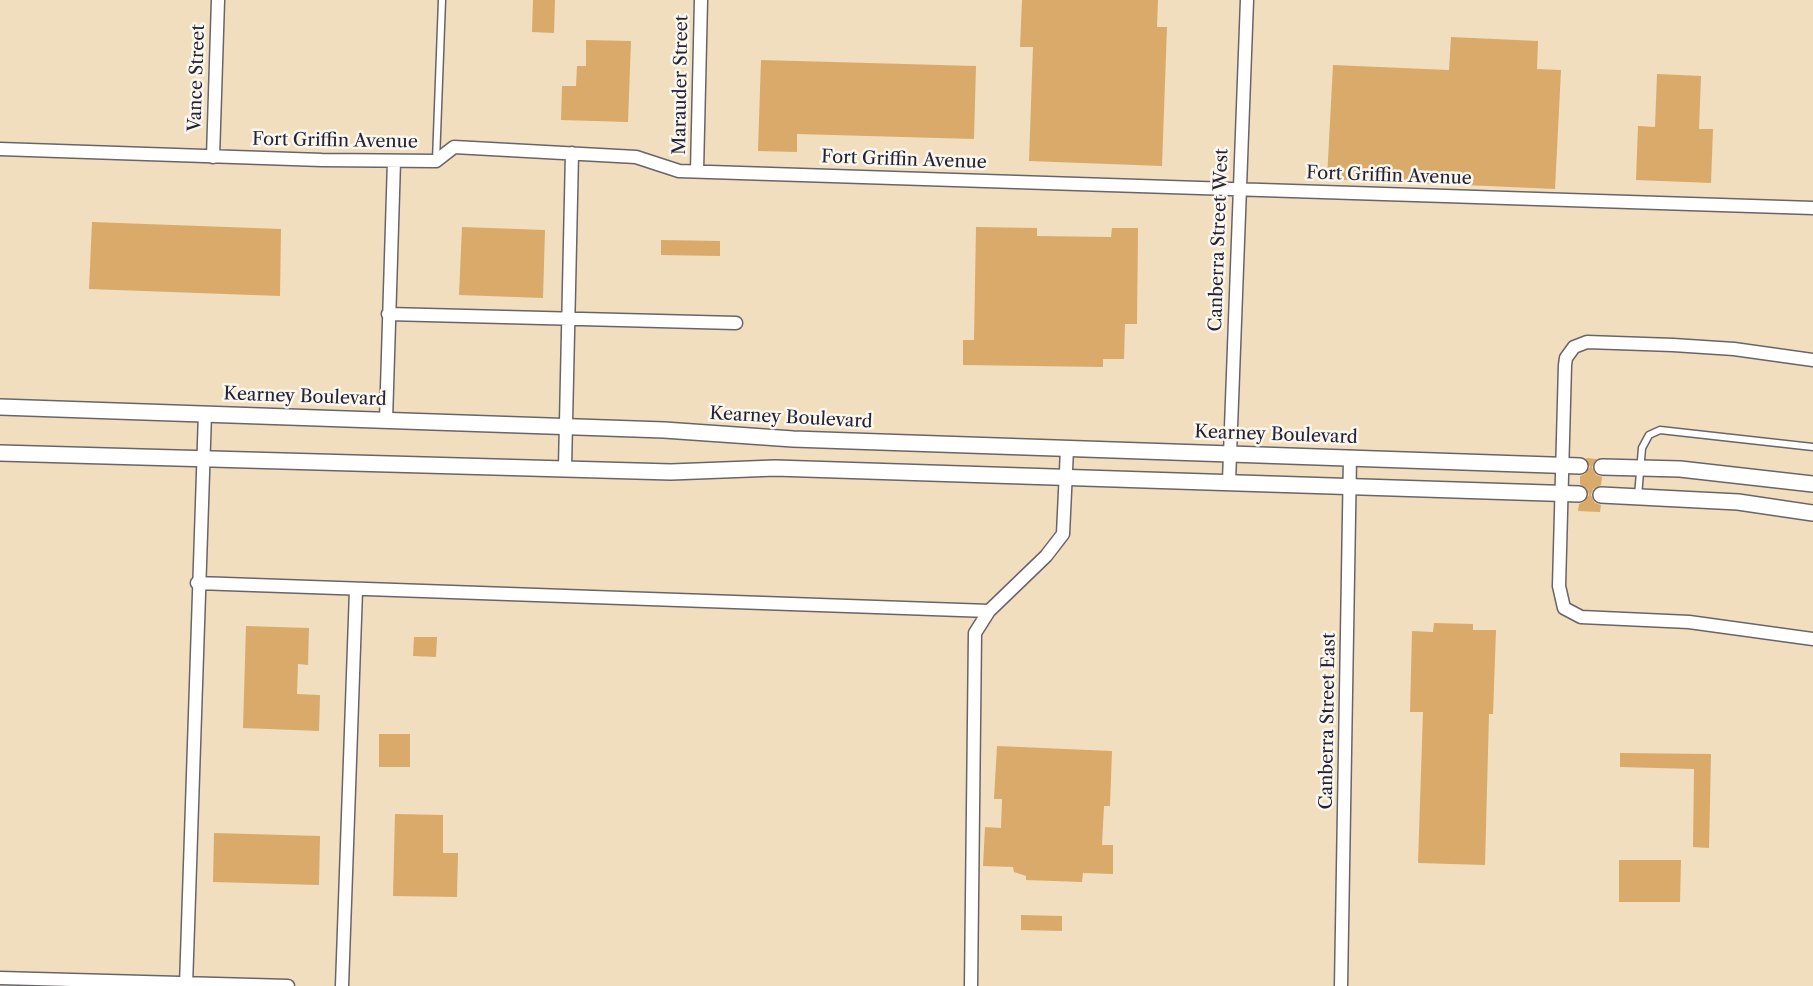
<!DOCTYPE html>
<style>
body{margin:0}
canvas{display:block;background:#f0debe}
</style>
<canvas width="1813" height="986"></canvas>
<script>
const ctx = document.querySelector('canvas').getContext('2d');
ctx.lineJoin = 'round';
function paint(path, color) { ctx.fillStyle = color; ctx.fill(path, 'evenodd'); }
const poly = rows => new Path2D(rows.map(r => 'M' + r).join(''));
function strokePath(path, color, width, dash) { ctx.strokeStyle = color; ctx.lineWidth = width; ctx.lineCap = dash ? 'butt' : 'round'; ctx.setLineDash(dash || []); ctx.stroke(path); }
function write(font, color, halo, rows, align = 'center') {
  ctx.font = font + ' "Libre Caslon Text",serif'; ctx.lineWidth = 5; ctx.setLineDash([]); ctx.textBaseline = 'middle'; ctx.strokeStyle = halo; ctx.fillStyle = color; for (const [text, x, y, turn = 0] of rows) {
    ctx.save(); ctx.translate(x, y); ctx.rotate((+turn || 0) * Math.PI / 180); ctx.textAlign = isNaN(turn) ? turn : align; if (halo) ctx.strokeText(text, 0, 0); ctx.fillText(text, 0, 0); ctx.restore();
  }
}
paint(poly([
 [533,0,555,0,554,33,532,32],
 [1022,0,1158,0,1157,27,1167,27,1162,166,1029,161,1033,47,1020,47],
 [1451,37,1538,41,1537,69,1561,70,1555,189,1327,179,1333,65,1449,70],
 [586,40,631,41,628,122,561,120,562,86,576,86,577,66,586,66],
 [761,60,976,66,974,139,797,134,797,152,758,151],
 [1657,74,1701,76,1699,129,1713,129,1711,183,1636,180,1638,126,1655,127],
 [92,222,281,229,280,296,89,289],
 [462,227,545,230,543,298,459,295],
 [976,227,1037,228,1037,236,1111,237,1112,228,1138,228,1137,324,1125,324,1124,359,1103,359,1103,367,963,365,963,340,974,340],
 [661,240,720,241,720,256,661,255],
 [1586,458,1597,459,1592,467,1596,475,1602,477,1601,485,1593,489,1591,495,1595,503,1601,505,1600,512,1578,511,1579,504,1584,502,1589,495,1587,489,1580,484,1580,476,1585,474,1590,467],
 [1434,623,1473,624,1473,630,1496,630,1493,714,1489,714,1485,865,1418,863,1423,712,1410,712,1412,631,1433,632],
 [246,626,309,628,308,665,298,664,297,694,320,695,319,731,243,728],
 [414,637,437,637,436,657,413,656],
 [379,734,410,734,410,767,379,767],
 [997,746,1112,751,1110,806,1104,806,1102,845,1113,845,1113,874,1083,873,1082,882,1026,880,1026,876,1014,872,1013,867,983,866,985,827,1001,828,1002,799,994,799],
 [1620,753,1711,754,1709,848,1693,847,1694,769,1620,767],
 [395,814,443,815,443,853,458,853,457,897,393,896],
 [214,833,320,836,319,885,213,882],
 [1619,860,1681,860,1680,902,1619,902],
 [1021,915,1062,916,1062,931,1021,930]
]), '#daaa6a');
const service = poly([
 [436,161,442,0],
 [1638,496,1642,448,1649,435,1660,430,1813,447]
]);
const minor = poly([
 [0,149,322,160,436,161,454,147,636,157,679,171,1813,208],
 [213,157,218,0],
 [697,171,701,0],
 [388,314,736,323],
 [1813,360,1734,349,1673,345,1587,342,1574,347,1566,358,1565,365,1559,586,1564,608,1581,617,1689,622,1813,639],
 [386,420,394,161],
 [565,467,572,153],
 [1229,481,1247,0],
 [197,583,989,611],
 [0,978,288,986],
 [186,986,205,413],
 [342,986,356,590],
 [971,986,975,633,989,611,1046,556,1063,534,1067,449],
 [1341,986,1350,457]
]);
const tertiary = poly([
 [0,407,664,430,793,439,1580,466],
 [0,453,671,472,775,468,1579,494],
 [1602,467,1680,469,1813,484],
 [1601,495,1738,502,1813,513]
]);
strokePath(service, '#6a6469', 9);
strokePath(minor, '#6a6469', 15);
strokePath(tertiary, '#6a6469', 18);
strokePath(service, '#fff', 6);
strokePath(minor, '#fff', 12);
strokePath(tertiary, '#fff', 15);
write('18px', '#22223b', '#fbf7ec', [
 ["Vance Street",197,78,-88],
 ["Marauder Street",681,85,-89],
 ["Fort Griffin Avenue",335,141,1],
 ["Fort Griffin Avenue",904,160,2],
 ["Fort Griffin Avenue",1389,176,2],
 ["Canberra Street West",1219,240,-88],
 ["Kearney Boulevard",305,397,2],
 ["Kearney Boulevard",791,418,3],
 ["Kearney Boulevard",1276,435,2],
 ["Canberra Street East",1328,721,-89]
]);
</script>
